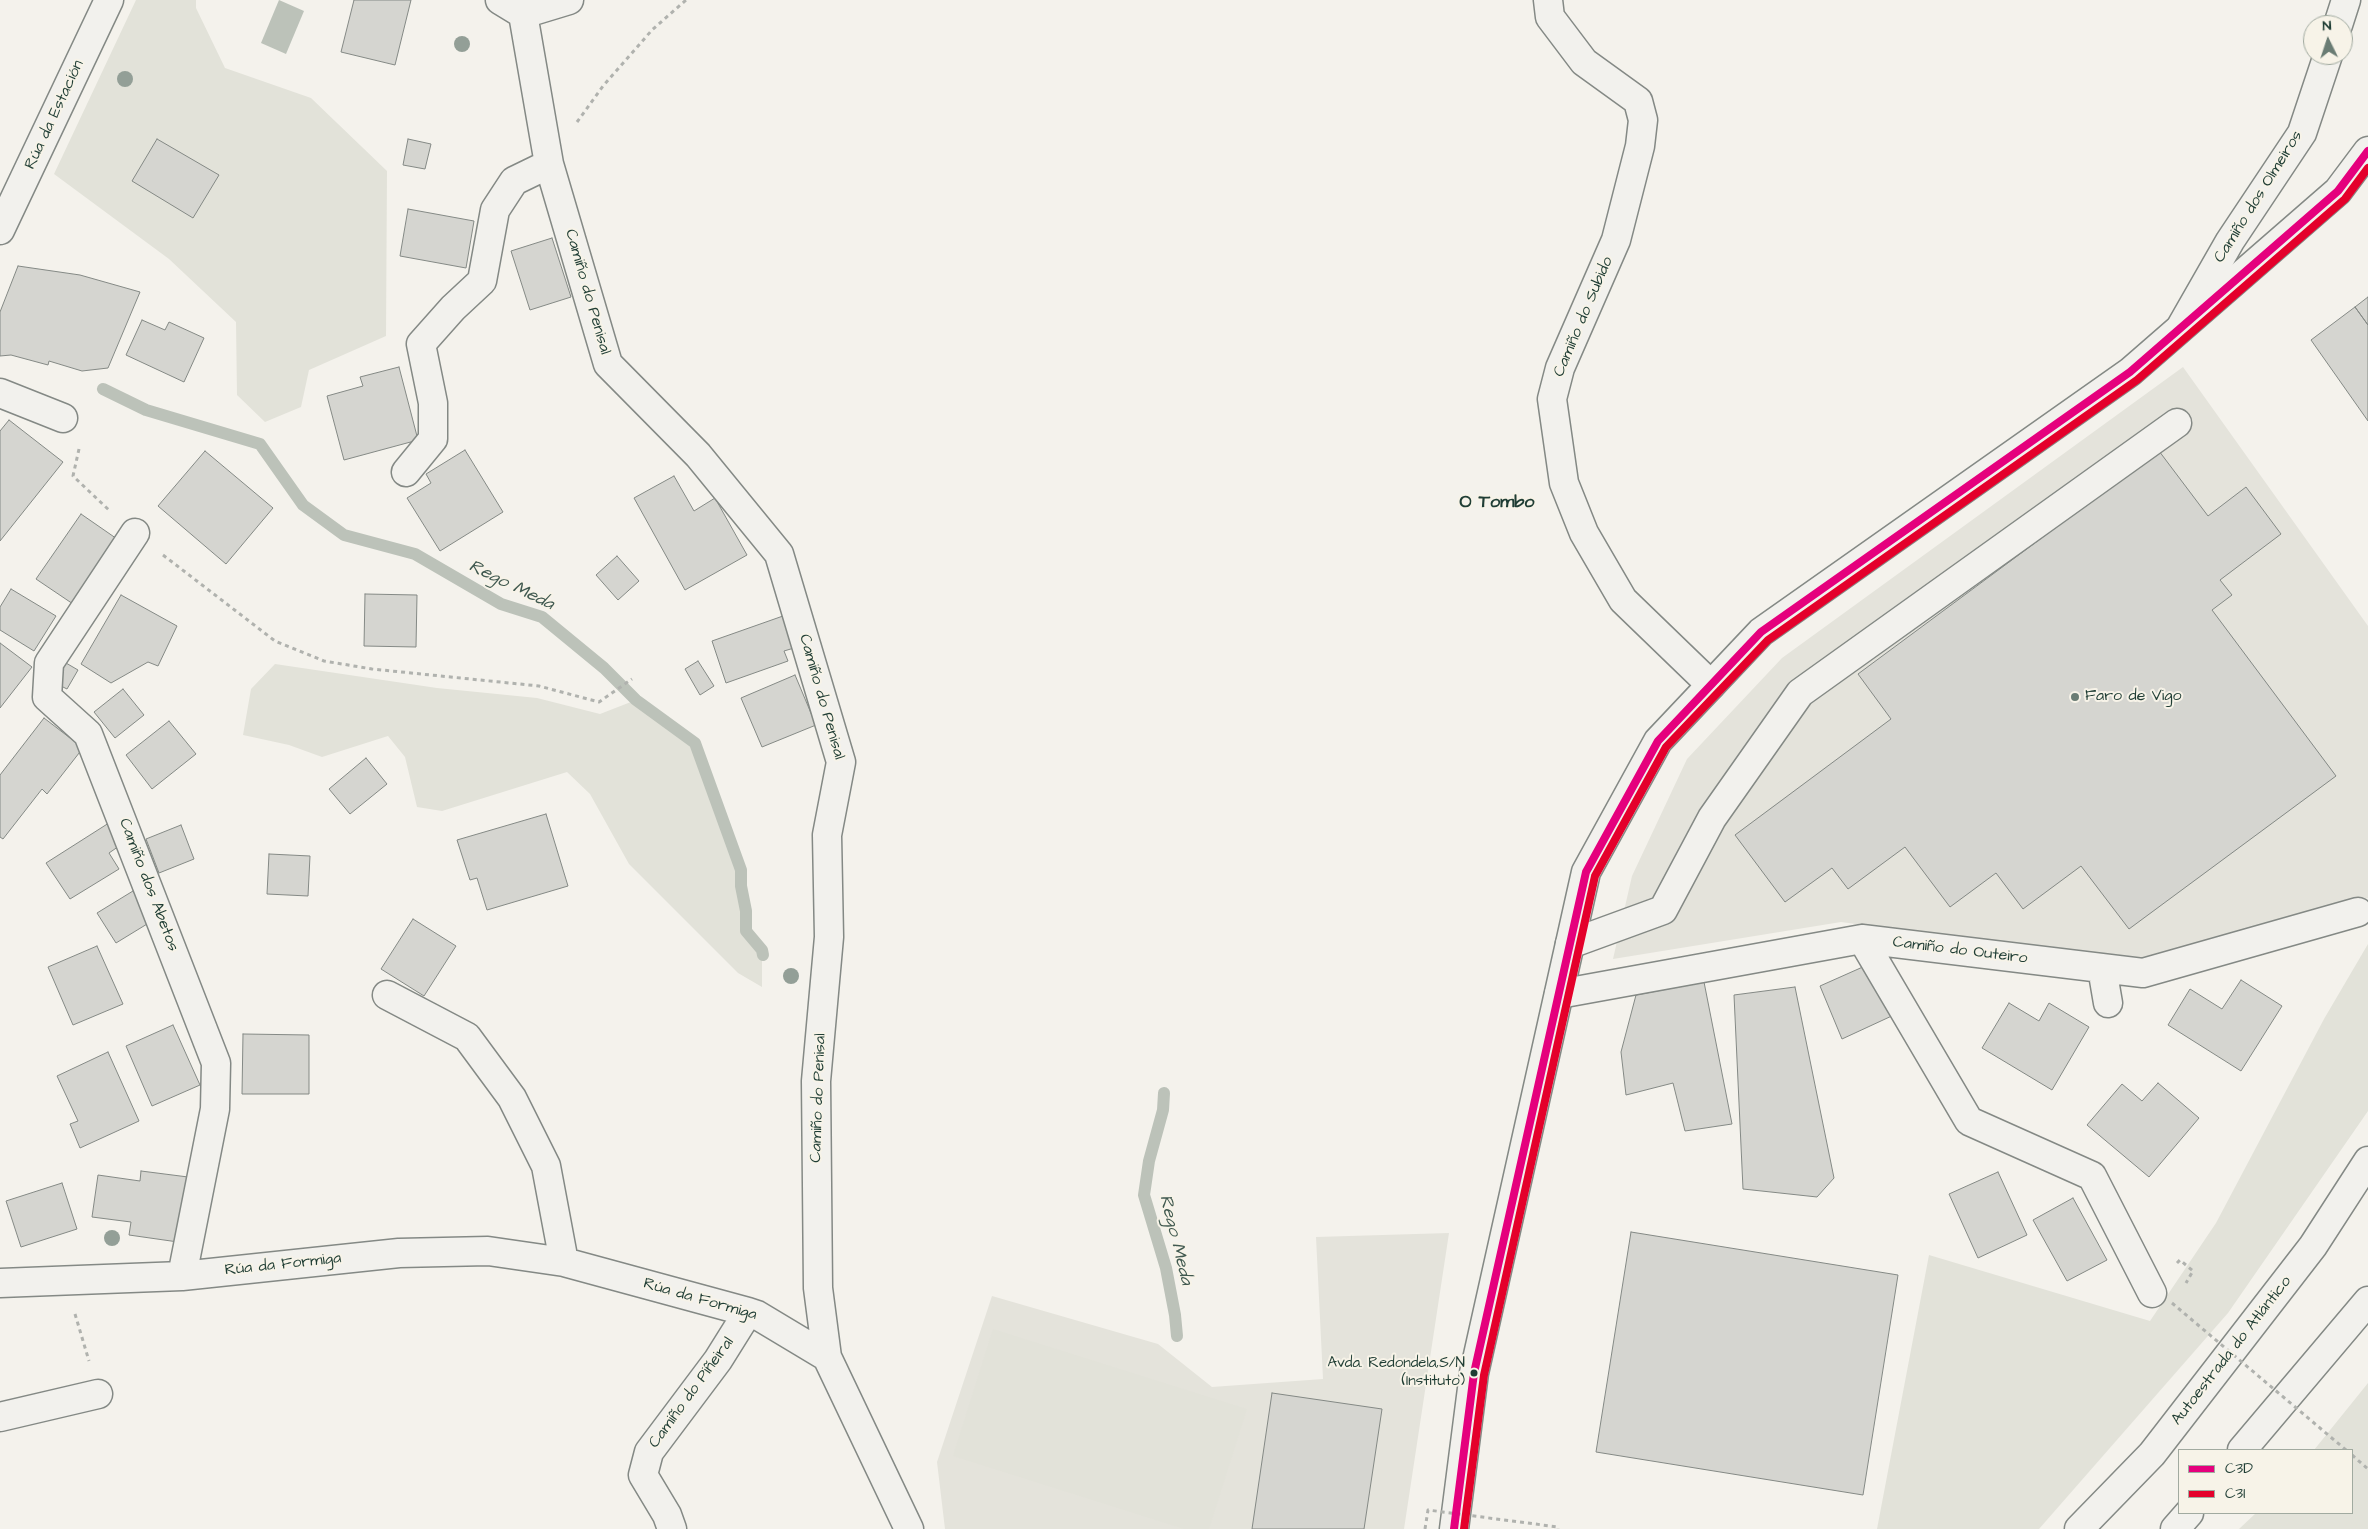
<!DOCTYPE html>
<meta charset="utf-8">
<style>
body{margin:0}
#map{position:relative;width:2368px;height:1529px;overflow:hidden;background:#f4f2ec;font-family:"Architects Daughter",sans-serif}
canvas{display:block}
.legend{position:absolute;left:2178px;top:1449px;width:175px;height:65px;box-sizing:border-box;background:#f7f3e8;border:1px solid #a1aaa0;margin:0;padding:6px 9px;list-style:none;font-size:15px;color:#1f3d34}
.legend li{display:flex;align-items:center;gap:10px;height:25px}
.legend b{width:25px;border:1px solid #a1aaa0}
.north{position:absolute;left:2303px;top:15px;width:50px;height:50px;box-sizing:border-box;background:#f7f3e8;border:1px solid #a1aaa0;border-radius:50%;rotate:356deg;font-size:14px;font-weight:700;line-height:20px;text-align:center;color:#1f3d34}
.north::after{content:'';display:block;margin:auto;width:18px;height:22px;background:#6a7c74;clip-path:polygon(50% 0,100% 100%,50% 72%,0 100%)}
</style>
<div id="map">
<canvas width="2368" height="1529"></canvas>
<ul class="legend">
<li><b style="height:6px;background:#e5007d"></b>C3D</li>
<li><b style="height:6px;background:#e4002b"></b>C3I</li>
</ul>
<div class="north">N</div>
</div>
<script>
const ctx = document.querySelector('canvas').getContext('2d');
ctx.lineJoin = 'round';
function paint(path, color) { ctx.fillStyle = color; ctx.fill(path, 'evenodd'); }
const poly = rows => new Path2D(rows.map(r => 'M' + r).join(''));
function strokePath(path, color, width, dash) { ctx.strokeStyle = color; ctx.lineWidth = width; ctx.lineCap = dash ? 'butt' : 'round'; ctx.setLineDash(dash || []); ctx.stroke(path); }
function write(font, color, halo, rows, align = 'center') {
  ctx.font = font + ' "Architects Daughter",sans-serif'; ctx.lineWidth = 4; ctx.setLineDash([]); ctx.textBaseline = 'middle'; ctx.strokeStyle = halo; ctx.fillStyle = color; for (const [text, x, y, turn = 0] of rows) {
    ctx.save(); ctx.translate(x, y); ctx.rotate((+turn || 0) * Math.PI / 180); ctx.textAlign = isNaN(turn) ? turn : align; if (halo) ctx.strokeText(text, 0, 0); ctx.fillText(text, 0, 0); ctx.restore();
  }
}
paint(poly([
 [2183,367,2368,626,2368,898,2144,963,1841,922,1613,959,1632,876,1687,759,1782,658],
 [1449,1233,1404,1529,945,1529,937,1462,992,1296,1158,1344,1212,1387,1323,1379,1316,1237]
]), '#e4e3db');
paint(poly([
 [136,0,196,0,196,8,225,68,311,98,387,171,386,336,309,370,301,407,265,422,237,395,236,322,169,259,54,174],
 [275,664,437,688,537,698,600,714,636,700,695,743,741,870,741,886,746,911,746,931,762,950,762,987,738,973,629,864,590,794,567,772,442,811,417,807,405,757,388,736,322,757,289,745,243,735,251,689],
 [2368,944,2368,1111,2228,1313,2039,1529,1877,1529,1929,1255,2150,1321,2216,1223,2324,1019],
 [993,1329,1247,1409,1209,1529,1184,1529,953,1456],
 [2368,1383,2368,1529,2239,1529,2256,1513,2352,1513,2352,1450,2314,1450]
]), '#e2e2d9');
paint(poly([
 [279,0,304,11,286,54,261,43]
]), '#bcc2b9');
strokePath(poly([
 [103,389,146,410,260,444,303,505,344,535,415,554,501,604,542,617,604,668,636,700,695,743,741,870,741,886,746,911,746,931,762,950,763,955],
 [1164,1093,1163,1110,1149,1161,1144,1195,1166,1268,1175,1315,1177,1336]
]), '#bcc2b9', 12);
const building = poly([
 [354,0,411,0,395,65,341,52,354,0],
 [157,139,219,175,193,218,132,181,157,139],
 [408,139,431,144,425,169,403,165,408,139],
 [408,209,474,221,466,268,400,256,408,209],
 [552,238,571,297,530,310,511,251,552,238],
 [18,266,80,275,140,292,108,368,82,371,49,361,48,365,11,355,0,356,0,312,18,266],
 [2368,297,2368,325,2355,307,2368,297],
 [2355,307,2368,325,2368,421,2311,340,2355,307],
 [142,320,165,330,169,322,204,338,184,382,126,355,142,320],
 [399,367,418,440,344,460,327,396,363,386,360,377,399,367],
 [9,420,63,462,0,541,0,431,9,420],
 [465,450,503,512,440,551,407,498,431,483,426,474,465,450],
 [205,451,273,508,226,564,158,506,205,451],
 [2159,451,2208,516,2246,487,2281,534,2220,580,2232,595,2212,610,2336,776,2129,929,2081,866,2023,909,1996,873,1950,907,1905,847,1848,889,1832,868,1785,902,1735,835,1891,719,1858,674,2159,451],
 [674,476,694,511,715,498,747,555,685,590,634,498,674,476],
 [81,514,120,541,76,606,36,579,81,514],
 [617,556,639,581,618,600,596,575,617,556],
 [11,589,56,616,34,651,0,630,0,607,11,589],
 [365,594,417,595,416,647,364,646,365,594],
 [121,595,177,626,158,666,148,662,111,683,81,664,121,595],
 [783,616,794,648,784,651,788,661,726,683,712,641,783,616],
 [0,643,32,667,0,708,0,643],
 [698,661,714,686,700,695,685,669,698,661],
 [66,663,78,670,67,689,55,683,66,663],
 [795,675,816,725,762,747,741,698,795,675],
 [123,689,144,715,115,738,94,712,123,689],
 [44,718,83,748,47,794,42,789,3,839,0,837,0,775,44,718],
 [169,721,196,754,152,789,126,755,169,721],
 [366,758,387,784,350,814,329,789,366,758],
 [546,814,568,886,487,910,477,878,470,880,457,840,546,814],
 [112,821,125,842,109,853,119,869,70,899,46,863,112,821],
 [181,825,194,859,159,873,146,839,181,825],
 [269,854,310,856,308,896,267,894,269,854],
 [133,891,152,921,116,943,97,913,133,891],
 [413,919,456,946,424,996,381,969,413,919],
 [97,946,123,1004,73,1025,48,967,97,946],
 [1865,966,1871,983,1880,980,1896,1014,1842,1039,1820,986,1865,966],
 [2241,980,2282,1006,2241,1071,2168,1025,2190,989,2222,1009,2241,980],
 [1704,982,1732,1124,1685,1131,1673,1083,1626,1095,1621,1052,1636,995,1704,982],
 [1795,987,1834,1178,1817,1197,1743,1189,1734,995,1795,987],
 [2009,1003,2039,1021,2049,1003,2089,1027,2052,1090,1982,1048,2009,1003],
 [173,1025,200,1085,152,1106,126,1046,173,1025],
 [243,1034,309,1035,309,1094,242,1094,243,1034],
 [108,1052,139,1121,80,1148,70,1124,78,1121,57,1076,108,1052],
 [2158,1083,2199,1118,2149,1177,2087,1125,2122,1084,2142,1101,2158,1083],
 [141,1171,188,1177,178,1242,129,1235,131,1222,92,1217,98,1175,140,1181,141,1171],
 [1998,1172,2027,1235,1978,1258,1949,1194,1998,1172],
 [62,1183,77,1229,21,1247,6,1201,62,1183],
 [2073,1198,2107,1260,2067,1281,2033,1220,2073,1198],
 [1631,1232,1898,1275,1863,1495,1596,1452,1631,1232],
 [1272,1393,1382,1409,1364,1529,1252,1529,1272,1393]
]);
paint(building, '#d5d5d0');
strokePath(building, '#848985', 1);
const minor = poly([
 [500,0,523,14,569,0],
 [1548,0,1550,17,1584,62,1638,101,1643,120,1640,146,1616,240,1560,368,1552,399,1564,483,1584,533,1623,600,1711,685],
 [523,14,549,164,608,364,698,455,779,554,841,762,827,835,829,937,816,1081,818,1288,827,1357,909,1529],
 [2338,25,2346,0],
 [0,230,109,0],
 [2182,325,2230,241,2302,133,2328,55],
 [0,393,63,418],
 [406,472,433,439,433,403,421,344,453,308,482,281,495,210,514,181,549,164],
 [135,533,49,663,47,697,88,734,216,1063,215,1109,182,1276],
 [1862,939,1969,1121,2092,1176,2152,1293],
 [1570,944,1663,910,1712,818,1800,693,2177,423],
 [2102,968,2108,1003],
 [1559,994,1862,939,2143,973,2358,912],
 [387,995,467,1037,512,1098,546,1166,564,1262],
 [0,1283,182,1276,399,1253,488,1251,564,1262,748,1312,757,1315,827,1357],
 [0,1417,98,1394],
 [672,1529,667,1515,643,1475,649,1452,718,1360,748,1312]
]);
const highway = poly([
 [2242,1450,2368,1301],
 [1454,1529,1474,1373,1586,872,1658,741,1761,632,2130,372,2338,191,2368,151],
 [2079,1529,2152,1454,2313,1246,2368,1161],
 [2175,1529,2189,1513]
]);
strokePath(minor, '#848985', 31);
strokePath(highway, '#848985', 31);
strokePath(poly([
 [577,122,603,86,652,30,686,0],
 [79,449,73,476,110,511],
 [163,555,275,641,324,661,372,669,539,686,599,702,632,679],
 [2177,1263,2180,1260,2193,1271,2186,1283],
 [75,1314,89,1361],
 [2352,1455,2368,1469]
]), '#b0b2ae', 3, [4, 4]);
strokePath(minor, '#f2f1ed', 28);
strokePath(highway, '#f2f1ed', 28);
strokePath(poly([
 [2172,1303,2346,1450],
 [1425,1529,1428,1510,1558,1527,1558,1529]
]), '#b0b2ae', 3, [4, 4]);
strokePath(poly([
 [1454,1529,1474,1373,1586,872,1658,741,1761,632,2130,372,2338,191,2368,151]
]), '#e5007d', 8);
strokePath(poly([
 [1464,1529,1484,1375,1595,876,1666,747,1768,640,2137,380,2345,199,2368,168]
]), '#e4002b', 8);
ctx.fillStyle = '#939f97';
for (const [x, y] of [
 [462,44],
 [125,79],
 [791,976],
 [112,1238]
]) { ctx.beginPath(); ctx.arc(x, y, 8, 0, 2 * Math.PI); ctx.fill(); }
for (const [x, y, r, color] of [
 [2075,697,5,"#6a7c74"],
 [1474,1373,4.5,"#1f3d34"]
]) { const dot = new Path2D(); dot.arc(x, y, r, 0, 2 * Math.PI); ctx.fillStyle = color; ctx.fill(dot); strokePath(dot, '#f7f3e8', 2); }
write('15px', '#1f3d34', '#f7f3e8', [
 ["Avda. Redondela,S/N",1465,1364],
 ["(Instituto)",1465,1382]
], 'right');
write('16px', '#1f3d34', '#f7f3e8', [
 ["Rúa da Estación",55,115,-65],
 ["Camiño dos Olmeiros",2259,197,-58],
 ["Camiño do Penisal",587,292,74],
 ["Camiño do Subido",1584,317,-67],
 ["Camiño do Penisal",821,697,74],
 ["Camiño dos Abetos",148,885,69],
 ["Camiño do Outeiro",1960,951,7],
 ["Camiño do Penisal",819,1098,-88],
 ["Rúa da Formiga",283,1265,-6],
 ["Rúa da Formiga",700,1300,16],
 ["Autoestrada do Atlántico",2232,1351,-52],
 ["Camiño do Piñeiral",692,1393,-54]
]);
write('16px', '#1f3d34', '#f7f3e8', [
 ["Faro de Vigo",2085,697]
], 'left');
write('bold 18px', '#1f3d34', '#f7f3e8', [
 ["O Tombo",1497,503]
]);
write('italic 18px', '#405950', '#f7f3e8', [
 ["Rego Meda",511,586,26],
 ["Rego Meda",1175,1240,76]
]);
</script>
